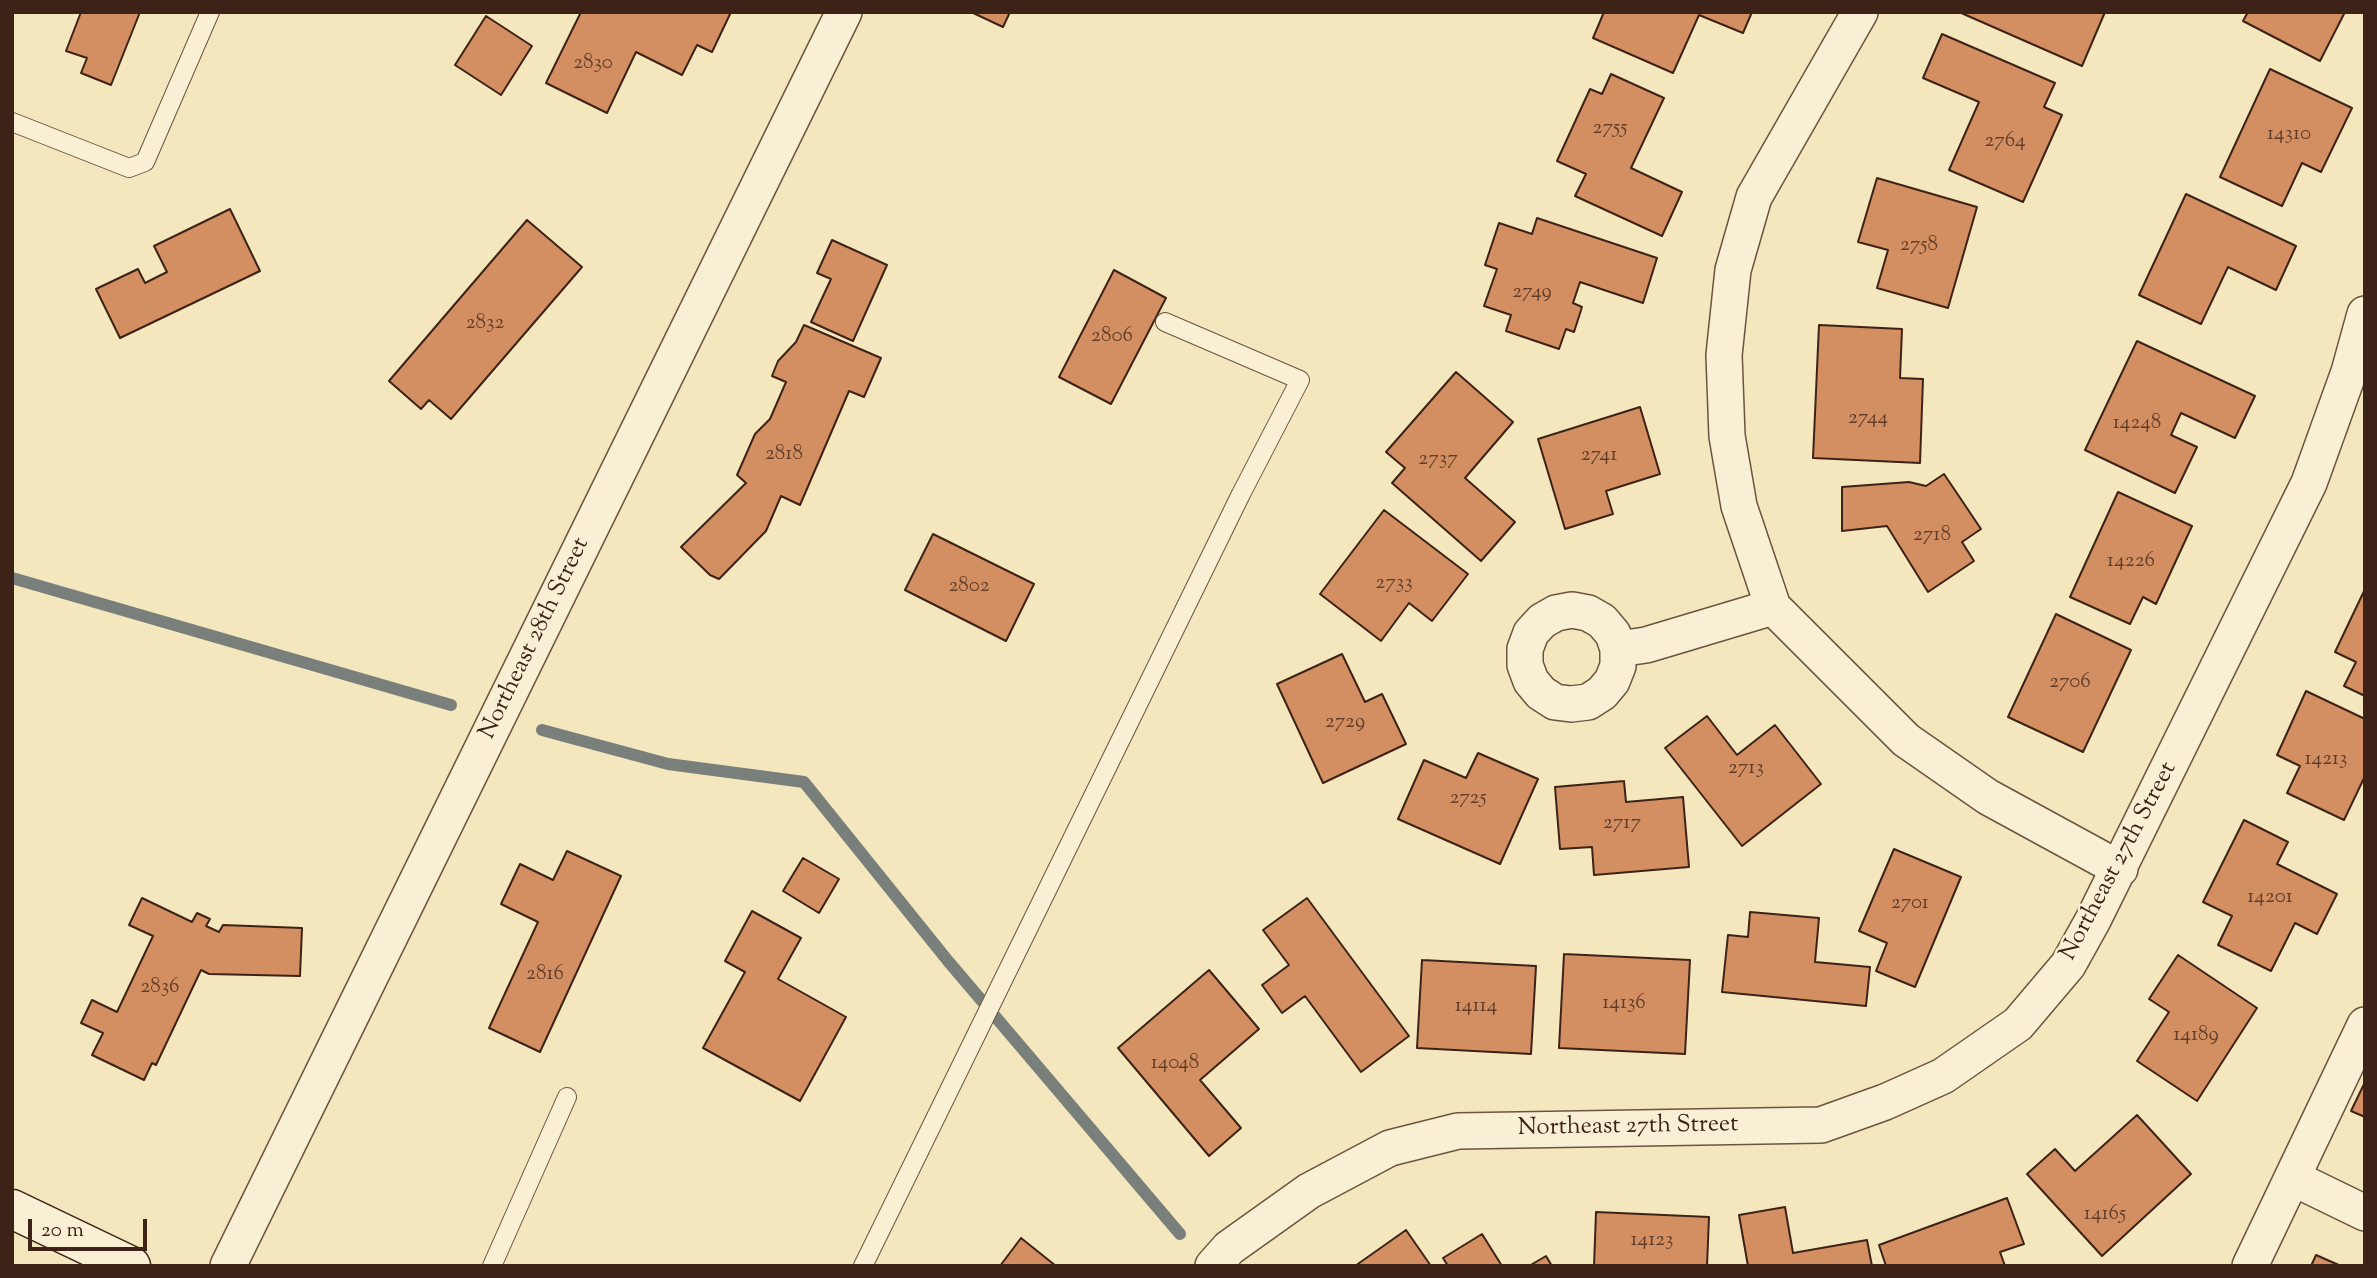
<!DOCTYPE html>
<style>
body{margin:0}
#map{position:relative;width:2377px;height:1278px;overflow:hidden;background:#f4e6bd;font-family:"Sorts Mill Goudy",serif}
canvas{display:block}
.frame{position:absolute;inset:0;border:14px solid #3d2317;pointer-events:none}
.scale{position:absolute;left:28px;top:1219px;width:119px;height:32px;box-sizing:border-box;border:4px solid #3d2317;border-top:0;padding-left:9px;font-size:21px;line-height:24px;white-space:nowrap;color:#3d2317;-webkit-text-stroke:5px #f8efd4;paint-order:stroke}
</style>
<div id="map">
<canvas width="2377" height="1278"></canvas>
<div class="frame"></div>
<div class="scale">20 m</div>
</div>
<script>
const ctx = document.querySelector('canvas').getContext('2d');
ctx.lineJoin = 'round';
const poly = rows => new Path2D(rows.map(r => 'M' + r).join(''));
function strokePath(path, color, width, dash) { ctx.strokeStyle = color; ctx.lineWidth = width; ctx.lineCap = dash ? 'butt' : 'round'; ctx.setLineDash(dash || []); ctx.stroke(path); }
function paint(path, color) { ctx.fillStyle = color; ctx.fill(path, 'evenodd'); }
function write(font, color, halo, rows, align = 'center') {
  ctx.font = font + ' "Sorts Mill Goudy",serif'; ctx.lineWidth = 5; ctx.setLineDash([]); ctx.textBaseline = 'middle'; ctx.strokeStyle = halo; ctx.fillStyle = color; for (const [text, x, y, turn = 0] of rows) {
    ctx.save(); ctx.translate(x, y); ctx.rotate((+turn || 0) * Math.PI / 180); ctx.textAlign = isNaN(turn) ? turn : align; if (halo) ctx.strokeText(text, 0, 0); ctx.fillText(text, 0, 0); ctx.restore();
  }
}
strokePath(poly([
 [12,578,451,705],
 [542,730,668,764,804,782,948,961,1180,1234]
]), '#797f7a', 12);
const building = poly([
 [81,12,140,12,111,85,81,73,87,58,66,51,81,12],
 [581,12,731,12,712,52,697,45,682,75,636,52,607,113,546,83,581,12],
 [971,12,1010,12,1003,27,971,12],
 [1604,12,1752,12,1743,33,1699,15,1673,73,1593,38,1604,12],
 [1959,12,2105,12,2082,66,1959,12],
 [2248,12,2345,12,2320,61,2243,21,2248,12],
 [486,16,532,46,501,95,455,65,486,16],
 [1942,34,2055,83,2044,107,2062,115,2023,202,1949,170,1979,102,1923,78,1942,34],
 [2270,69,2352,108,2321,172,2302,163,2282,206,2220,177,2270,69],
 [1611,74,1664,98,1631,168,1682,192,1662,236,1575,196,1586,174,1557,161,1590,89,1602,94,1611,74],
 [1877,178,1977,207,1948,308,1877,288,1888,250,1858,242,1877,178],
 [2186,194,2296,246,2276,290,2228,267,2201,324,2139,295,2186,194],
 [230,209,260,271,120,338,96,289,138,269,145,283,167,272,154,246,230,209],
 [1537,218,1657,258,1643,303,1580,282,1573,303,1582,307,1574,332,1566,329,1559,349,1506,331,1511,315,1484,306,1497,269,1485,265,1499,223,1532,234,1537,218],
 [527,220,582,267,451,419,429,400,421,409,389,381,527,220],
 [832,240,887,265,853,341,811,322,831,279,817,273,832,240],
 [1114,270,1166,298,1111,404,1059,377,1114,270],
 [804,325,881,358,864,397,849,391,800,505,781,496,766,531,719,579,710,575,681,547,746,483,737,475,755,434,770,419,786,382,772,376,778,361,796,342,804,325],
 [1819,325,1902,329,1900,378,1923,379,1920,463,1813,458,1819,325],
 [2137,341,2255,396,2235,438,2181,413,2171,435,2197,447,2175,493,2085,450,2137,341],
 [1456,372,1513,422,1465,478,1515,522,1481,561,1392,483,1405,468,1386,452,1456,372],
 [1640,407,1660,474,1606,491,1613,514,1565,529,1538,439,1640,407],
 [1944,474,1981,529,1962,542,1974,561,1928,592,1887,526,1842,531,1842,487,1909,482,1926,486,1944,474],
 [2118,492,2192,526,2156,604,2143,597,2130,624,2070,597,2118,492],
 [1384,510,1468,574,1432,621,1409,603,1381,641,1320,594,1384,510],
 [933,534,1034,584,1006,641,905,590,933,534],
 [2365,589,2365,696,2344,686,2356,662,2335,652,2365,589],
 [2056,614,2131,650,2083,752,2008,717,2056,614],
 [1342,654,1365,702,1382,694,1406,744,1323,783,1277,684,1342,654],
 [2306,691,2365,719,2365,776,2344,820,2287,793,2300,766,2277,755,2306,691],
 [1707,716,1737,755,1775,725,1821,784,1742,846,1665,748,1707,716],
 [1478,753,1538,779,1500,864,1398,819,1424,760,1466,778,1478,753],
 [1624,781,1626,802,1683,797,1689,867,1594,875,1592,847,1560,849,1555,787,1624,781],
 [2244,820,2288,842,2277,864,2337,894,2317,934,2295,923,2271,971,2218,945,2232,916,2203,902,2244,820],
 [1894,849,1961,877,1915,987,1876,971,1887,943,1859,931,1894,849],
 [567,851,621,876,540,1052,489,1028,538,922,501,904,520,864,553,880,567,851],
 [803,858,839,879,819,913,783,891,803,858],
 [142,898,192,922,197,913,210,919,206,926,219,932,223,925,302,928,300,976,209,974,201,970,156,1065,152,1063,144,1080,92,1055,103,1033,81,1023,92,1000,117,1012,153,936,129,925,142,898],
 [1307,898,1409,1036,1361,1072,1305,996,1282,1013,1262,985,1289,965,1263,930,1307,898],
 [752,911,801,938,778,979,846,1017,800,1101,703,1048,745,972,725,961,752,911],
 [1750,912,1819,918,1815,962,1870,967,1866,1006,1722,992,1728,935,1748,937,1750,912],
 [1564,954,1690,960,1685,1054,1559,1048,1564,954],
 [2178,955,2257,1008,2197,1101,2137,1061,2169,1012,2149,999,2178,955],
 [1422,960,1536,966,1531,1054,1417,1048,1422,960],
 [1209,970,1259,1029,1200,1080,1241,1128,1209,1156,1118,1048,1209,970],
 [2365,1082,2365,1117,2351,1111,2365,1082],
 [2137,1115,2191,1174,2102,1256,2027,1174,2055,1149,2075,1171,2137,1115],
 [2007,1198,2024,1244,2000,1252,2005,1266,1886,1266,1879,1245,2007,1198],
 [1785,1207,1793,1253,1867,1240,1872,1266,1748,1266,1739,1215,1785,1207],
 [1596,1212,1709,1217,1707,1266,1594,1266,1596,1212],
 [1406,1230,1431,1266,1355,1266,1406,1230],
 [1482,1234,1502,1266,1448,1266,1443,1258,1482,1234],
 [1021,1238,1056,1266,1000,1266,1021,1238],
 [2316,1255,2341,1266,2311,1266,2316,1255],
 [1546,1256,1552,1266,1529,1266,1546,1256]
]);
paint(building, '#d38f62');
strokePath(building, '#3d2317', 2);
const lane = poly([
 [12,122,129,168,145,162,210,12],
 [492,1266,567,1097],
 [863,1266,1241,494,1300,380,1165,322]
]);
const street = poly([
 [1860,12,1754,197,1733,270,1724,355,1727,436,1739,506,1773,607,1906,740,1988,797,2120,869],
 [1618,649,1618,666,1612,681,1602,693,1588,702,1571,704,1555,702,1541,693,1531,681,1525,665,1525,649,1531,633,1542,621,1556,613,1572,610,1588,613,1602,621,1613,634,1618,649,1646,645,1773,607],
 [2293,1178,2365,1213],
 [228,1266,844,12],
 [1213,1266,1229,1248,1309,1191,1390,1148,1458,1131,1821,1125,1885,1102,1943,1076,2018,1024,2068,965,2093,920,2309,483,2349,372,2365,314],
 [2250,1266,2365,1025]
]);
const secondary = poly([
 [12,1209,131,1266]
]);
strokePath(lane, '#6b5440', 20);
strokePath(street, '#6b5440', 38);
strokePath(secondary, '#3d2317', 41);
strokePath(lane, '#f8efd4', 18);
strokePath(street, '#f8efd4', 35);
strokePath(secondary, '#f8efd4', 38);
write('21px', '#623e2a', null, [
 ["2830",593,64],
 ["2755",1610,129],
 ["14310",2289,135],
 ["2764",2005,142],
 ["2758",1919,246],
 ["2749",1532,293],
 ["2832",485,324],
 ["2806",1112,337],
 ["2744",1868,419],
 ["14248",2137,424],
 ["2818",784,455],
 ["2741",1599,456],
 ["2737",1438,460],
 ["2718",1932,536],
 ["14226",2131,562],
 ["2733",1394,584],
 ["2802",969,587],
 ["2706",2070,683],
 ["2729",1345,723],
 ["14213",2326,760],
 ["2713",1746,769],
 ["2725",1468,799],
 ["2717",1622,824],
 ["14201",2270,898],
 ["2701",1910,904],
 ["2816",545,975],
 ["2836",160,988],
 ["14136",1624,1004],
 ["14114",1476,1007],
 ["14189",2196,1036],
 ["14048",1175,1064],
 ["14165",2105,1215],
 ["14123",1652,1241]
]);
write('24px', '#3d2317', '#f8efd4', [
 ["Northeast 28th Street",536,639,-64],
 ["Northeast 27th Street",2120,862,-62],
 ["Northeast 27th Street",1628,1128,-1]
]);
</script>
